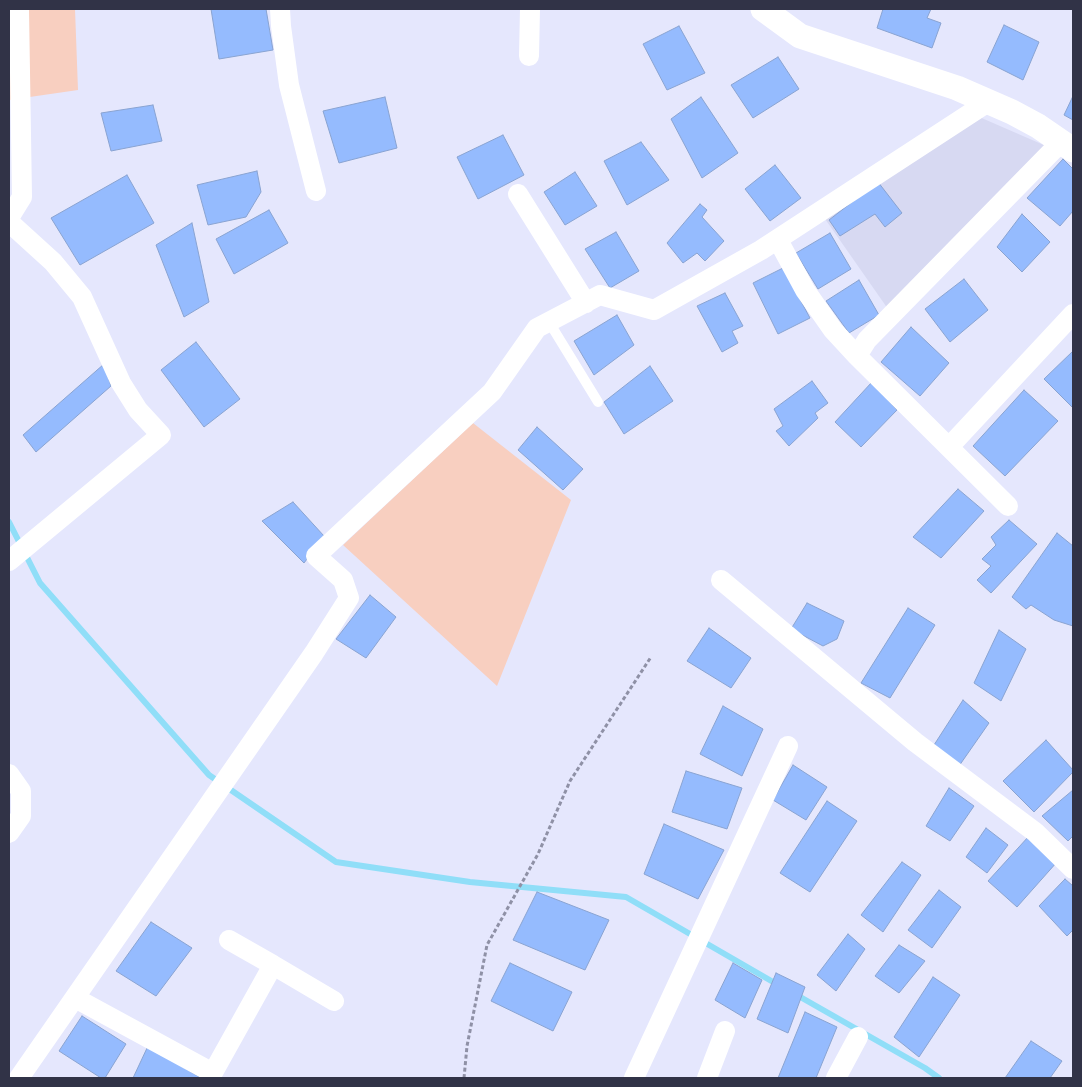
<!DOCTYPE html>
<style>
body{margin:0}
#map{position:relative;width:1082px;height:1087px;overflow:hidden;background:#e5e7fd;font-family:"Roboto Serif",serif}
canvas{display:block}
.frame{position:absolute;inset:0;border:10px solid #313347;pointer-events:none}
</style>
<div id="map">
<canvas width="1082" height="1087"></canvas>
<div class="frame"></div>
</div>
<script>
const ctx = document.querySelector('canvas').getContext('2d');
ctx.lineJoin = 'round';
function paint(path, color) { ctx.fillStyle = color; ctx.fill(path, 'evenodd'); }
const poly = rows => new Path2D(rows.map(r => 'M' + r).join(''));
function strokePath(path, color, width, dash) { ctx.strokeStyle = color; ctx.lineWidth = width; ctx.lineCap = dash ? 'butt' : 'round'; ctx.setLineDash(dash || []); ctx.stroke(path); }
paint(poly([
 [977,116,1046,146,888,309,823,216]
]), '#d7d9f2');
paint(poly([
 [9,9,75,9,78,90,9,100],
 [473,423,571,500,497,686,343,545]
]), '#f8cfc0');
strokePath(poly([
 [9,522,40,583,209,775,336,862,470,882,626,897,780,986],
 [795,994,925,1068,939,1078]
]), '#90def8', 6);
const building = poly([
 [211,9,266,9,273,50,219,59,211,9],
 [883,9,931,9,927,18,941,23,932,48,877,28,883,9],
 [1004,25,1039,42,1023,80,987,62,1004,25],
 [679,26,705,73,667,90,643,44,679,26],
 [778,57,799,89,753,118,731,85,778,57],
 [1073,96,1073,120,1064,115,1073,96],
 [385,97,397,148,339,163,323,111,385,97],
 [701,97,738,153,702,178,671,119,701,97],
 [153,105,162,141,111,151,101,113,153,105],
 [503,135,524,175,478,199,457,157,503,135],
 [641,142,669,180,627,205,604,161,641,142],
 [1063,159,1073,169,1073,211,1060,226,1027,198,1063,159],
 [775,165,801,198,770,221,745,189,775,165],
 [257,171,261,192,246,217,208,225,197,185,257,171],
 [575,172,597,206,565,225,544,192,575,172],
 [127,175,154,223,80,265,51,218,127,175],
 [878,182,902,213,885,227,875,214,840,236,829,220,878,182],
 [700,204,707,210,702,217,724,241,705,261,697,253,683,263,667,243,700,204],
 [269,210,288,243,234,274,216,239,269,210],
 [1022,214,1050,242,1022,272,997,247,1022,214],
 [192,223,209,302,184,317,156,245,192,223],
 [616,232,639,271,610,288,585,249,616,232],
 [830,233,851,269,818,289,796,253,830,233],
 [783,268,810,318,778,334,753,283,783,268],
 [964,279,988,310,950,342,925,309,964,279],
 [859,280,879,315,849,333,826,301,859,280],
 [725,293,743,326,732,331,738,343,722,352,697,306,725,293],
 [617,315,634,345,594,375,574,341,617,315],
 [911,327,949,363,920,396,881,362,911,327],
 [196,342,240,399,204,427,161,370,196,342],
 [1073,351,1073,408,1044,379,1073,351],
 [104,364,111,386,36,452,23,435,104,364],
 [650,366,673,401,624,434,604,402,650,366],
 [812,381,828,403,815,413,818,418,789,446,776,431,783,426,774,409,812,381],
 [872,382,897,410,861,447,835,422,872,382],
 [1024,390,1058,421,1005,476,973,446,1024,390],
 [537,427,583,469,563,490,518,450,537,427],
 [958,489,984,511,941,558,913,537,958,489],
 [293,502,324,536,304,563,262,521,293,502],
 [1009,520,1037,544,991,593,977,580,991,566,982,559,996,545,991,537,1009,520],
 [1057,533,1073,546,1073,626,1054,620,1031,605,1026,609,1012,597,1057,533],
 [370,595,396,617,366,658,336,639,370,595],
 [807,603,844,621,837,639,823,646,791,629,807,603],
 [908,608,935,625,890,698,861,683,908,608],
 [709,628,751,658,731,688,687,661,709,628],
 [999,630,1026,649,1001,701,974,683,999,630],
 [963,700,989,723,959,766,934,745,963,700],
 [723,706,763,729,742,776,700,754,723,706],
 [1046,740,1073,770,1073,772,1034,812,1003,781,1046,740],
 [793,765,827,787,806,820,773,800,793,765],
 [686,771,742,788,727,829,672,812,686,771],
 [949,788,974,806,950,841,926,826,949,788],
 [1073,790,1073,836,1068,841,1042,816,1073,790],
 [827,801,857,821,810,892,780,873,827,801],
 [664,824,724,850,698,899,644,874,664,824],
 [986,828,1008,845,987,873,966,857,986,828],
 [1029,836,1057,862,1017,907,988,881,1029,836],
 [902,862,921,875,883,932,861,915,902,862],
 [1065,879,1073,886,1073,930,1067,936,1039,906,1065,879],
 [939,890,961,907,932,948,908,930,939,890],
 [537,892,609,920,585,970,513,940,537,892],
 [151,922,192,948,156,996,116,971,151,922],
 [848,934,865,949,836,991,817,975,848,934],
 [899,945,925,961,899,993,875,976,899,945],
 [510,963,572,992,553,1031,491,1001,510,963],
 [733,963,762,980,745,1018,715,1000,733,963],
 [776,973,805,987,788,1033,757,1019,776,973],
 [933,977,960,995,919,1057,894,1037,933,977],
 [805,1012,837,1027,816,1078,778,1078,805,1012],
 [82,1016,126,1044,105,1078,101,1078,59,1051,82,1016],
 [1031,1041,1062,1061,1050,1078,1005,1078,1031,1041],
 [148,1046,201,1078,133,1078,148,1046]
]);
paint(building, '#95bbfe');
strokePath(building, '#89a3d1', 1);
strokePath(poly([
 [464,1078,467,1046,487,945,538,854,570,781,651,657]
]), '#8f91a6', 3, [4, 2.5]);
strokePath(poly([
 [549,322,598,402]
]), '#fff', 10);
strokePath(poly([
 [280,9,281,26,289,85,316,191],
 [529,56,530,9],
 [518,194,586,303],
 [9,218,22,197,19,9],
 [9,222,53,262,82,297,121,383,138,410,161,435,9,561],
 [778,240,805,290,833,330,857,356],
 [949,447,1073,314],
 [1008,506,857,356,867,340,1062,141],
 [721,580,915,742,1035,832,1073,869],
 [9,774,21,791,21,816,9,833],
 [273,965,334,1001],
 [75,998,213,1073],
 [19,1078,314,653,349,598,343,580,316,556,492,392,537,328,600,295,654,310,761,250,988,102],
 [210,1078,273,965,229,940],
 [634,1078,788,746],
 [707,1078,725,1031],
 [836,1078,858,1037]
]), '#fff', 20);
strokePath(poly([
 [763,9,800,36,957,88,1012,112,1038,126,1073,150]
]), '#fff', 25);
</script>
